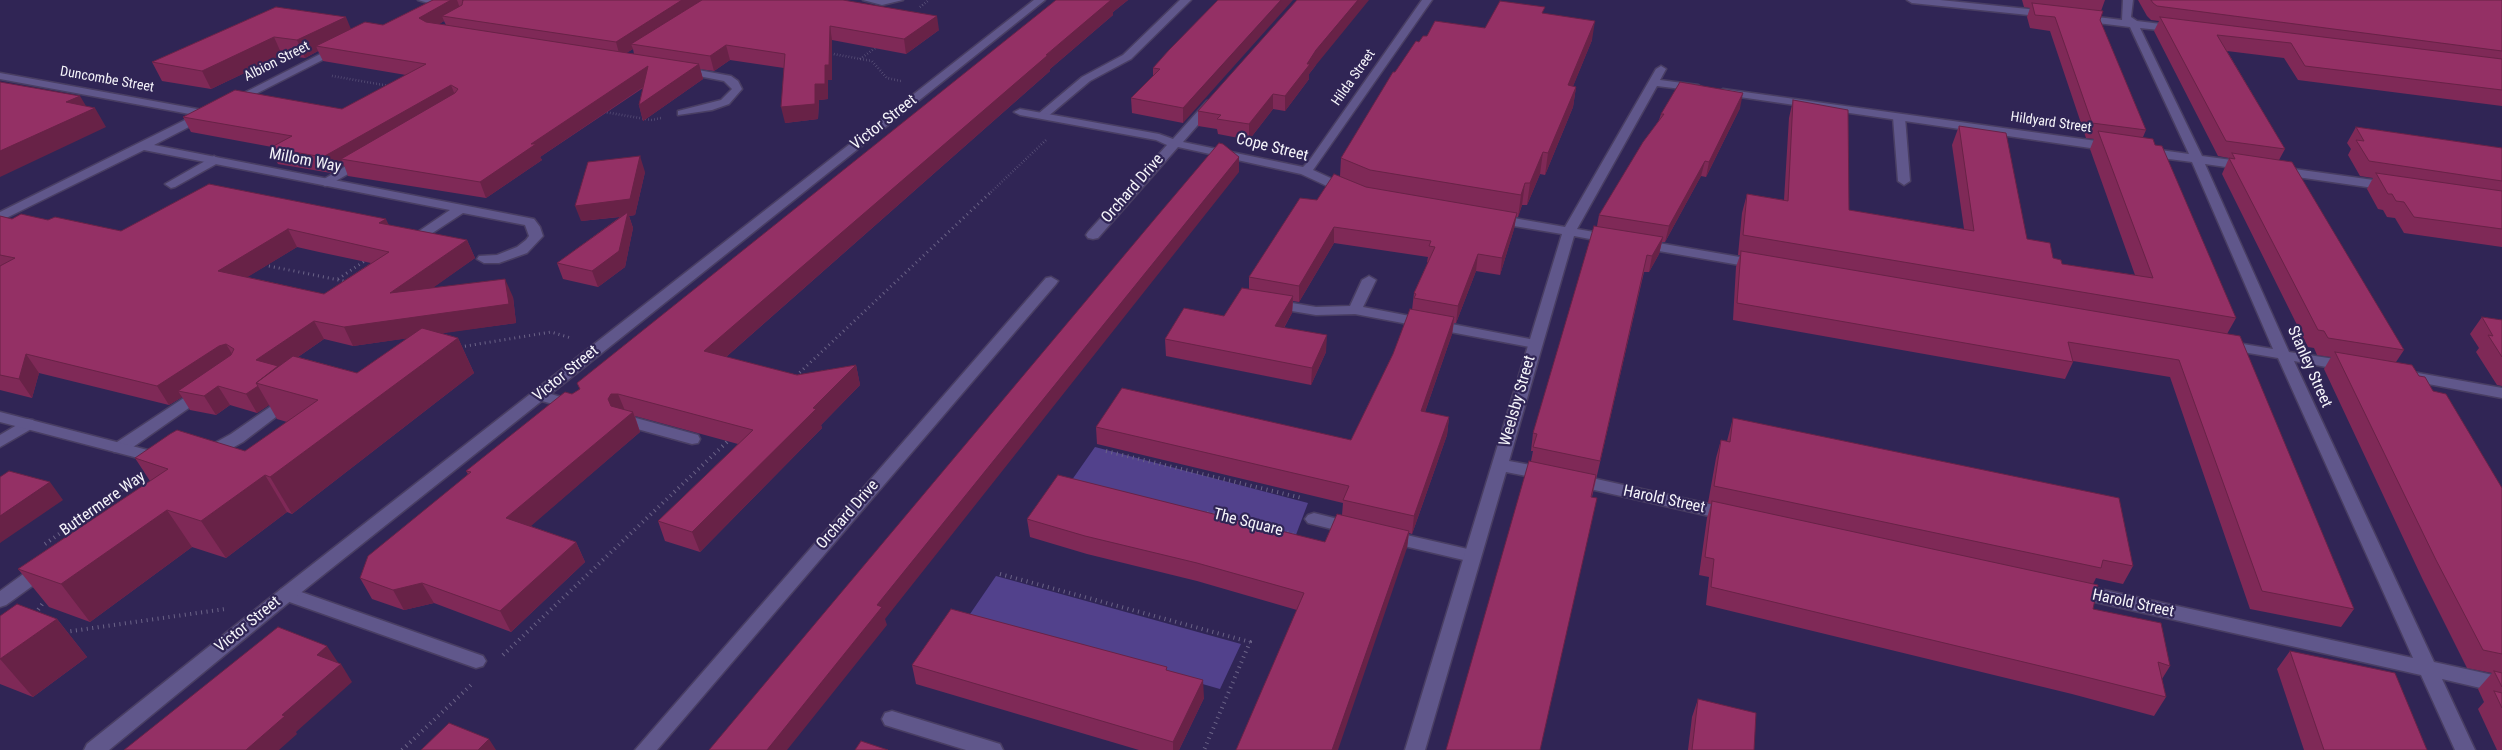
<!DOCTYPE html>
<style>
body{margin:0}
canvas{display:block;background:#302555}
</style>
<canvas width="2502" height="750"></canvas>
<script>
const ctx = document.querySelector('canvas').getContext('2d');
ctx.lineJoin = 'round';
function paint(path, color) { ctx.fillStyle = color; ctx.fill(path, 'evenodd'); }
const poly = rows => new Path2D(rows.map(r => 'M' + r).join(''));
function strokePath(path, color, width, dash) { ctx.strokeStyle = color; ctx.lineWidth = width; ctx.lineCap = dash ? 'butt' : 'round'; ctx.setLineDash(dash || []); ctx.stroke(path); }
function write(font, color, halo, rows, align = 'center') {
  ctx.font = font + ' "Roboto Condensed",sans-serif'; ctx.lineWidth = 4.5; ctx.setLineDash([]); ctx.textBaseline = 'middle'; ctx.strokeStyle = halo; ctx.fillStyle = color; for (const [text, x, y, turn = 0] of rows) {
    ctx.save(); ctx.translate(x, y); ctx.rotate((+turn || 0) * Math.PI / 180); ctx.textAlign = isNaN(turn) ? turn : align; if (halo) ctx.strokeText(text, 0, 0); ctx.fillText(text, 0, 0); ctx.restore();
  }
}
paint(poly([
 [1095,447,1308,503,1294,540,1067,487],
 [996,576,1241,644,1220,689,968,617]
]), '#52418c');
const lane = poly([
 [1180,0,1191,0,1131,59,1090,81,1046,118,1038,118,1038,114,1082,77,1123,55,1180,0],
 [682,67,731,76,738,81,742,89,729,104,712,110,678,115,678,111,721,100,732,89,724,81,678,72,677,70,682,67],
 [1899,114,1905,117,1910,181,1904,185,1898,181,1893,117,1899,114],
 [214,156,220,160,218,163,175,187,171,188,165,184,214,156],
 [363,156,367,157,367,163,329,185,325,186,319,182,363,156],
 [1369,276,1376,280,1363,307,1535,340,1542,344,1535,348,1355,314,1316,315,1274,308,1267,304,1274,300,1316,307,1350,306,1362,280,1369,276],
 [201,388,206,390,209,393,206,396,126,452,114,452,112,448,114,444,196,390,201,388],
 [540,391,579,402,582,405,574,410,535,399,532,396,535,393,540,391],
 [288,396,296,401,293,404,243,442,214,458,202,458,200,454,202,450,231,434,283,398,288,396],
 [625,415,698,435,700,439,698,443,692,444,619,424,617,420,619,416,625,415],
 [27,419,33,420,35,424,33,428,0,447,0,435,27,419],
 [1314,513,1358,524,1361,528,1358,532,1352,534,1308,523,1305,519,1308,515,1314,513],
 [1389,531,1472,550,1478,552,1481,556,1478,560,1472,562,1383,541,1380,537,1383,533,1389,531],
 [43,563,49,564,52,569,49,574,6,605,0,607,0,591,37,564,43,563],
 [287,587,483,656,486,661,483,666,476,668,281,599,278,594,281,589,287,587]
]);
const street = poly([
 [418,0,436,0,437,1,432,4,418,0],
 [863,0,903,0,882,5,863,0],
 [1034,0,1045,0,293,599,109,750,84,750,87,744,281,589,1034,0],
 [1422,0,1432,0,1313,170,1350,187,1352,190,1350,193,1342,193,1301,174,1178,147,1098,238,1093,239,1088,238,1086,235,1088,232,1167,145,1156,140,1020,115,1014,112,1020,109,1159,134,1173,139,1207,101,1211,100,1217,103,1183,142,1303,167,1309,161,1422,0],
 [1907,0,1940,0,2048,11,2053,14,2048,17,1912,3,1907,0],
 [2123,0,2133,0,2131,17,2137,21,2177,26,2182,29,2177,32,2140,28,2202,156,2247,162,2253,166,2247,170,2205,164,2289,352,2348,361,2355,366,2348,371,2294,361,2434,662,2502,677,2502,693,2442,679,2475,750,2455,750,2421,675,2077,598,2071,596,2068,591,2071,586,2077,584,2413,658,2278,358,2225,349,2218,345,2225,341,2273,349,2192,162,2146,156,2140,152,2146,148,2189,154,2130,27,2081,21,2076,18,2081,15,2122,20,2123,0],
 [338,45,342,46,342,50,236,104,228,104,226,102,338,45],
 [1661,66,1666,69,1660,80,1698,85,1703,88,1698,91,1657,86,1577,229,1611,235,1618,239,1611,243,1574,236,1509,461,1547,468,1553,470,1555,474,1553,478,1547,480,1506,472,1425,750,1405,750,1562,234,1496,223,1490,219,1496,215,1565,227,1656,69,1661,66],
 [0,73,208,111,214,114,154,145,529,218,534,219,540,227,543,236,527,253,499,263,484,263,477,259,479,256,497,255,517,247,526,240,529,236,525,225,463,213,414,245,407,241,409,238,450,210,144,150,0,221,0,212,195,115,0,79,0,73],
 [1723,89,2111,143,2117,147,2111,151,1719,94,1718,92,1723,89],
 [2280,167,2388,182,2394,186,2388,190,2276,174,2274,171,2276,168,2280,167],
 [1641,240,1757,260,1764,264,1757,268,1636,247,1634,244,1636,241,1641,240],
 [1051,277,1058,281,1056,284,657,750,635,750,1046,278,1051,277],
 [2407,371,2502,388,2502,398,2402,379,2399,376,2407,371],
 [0,412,167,455,169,459,167,463,161,464,0,422,0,412],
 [1574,474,1727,508,1733,510,1735,514,1733,518,1727,520,1568,484,1566,480,1568,476,1574,474],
 [892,711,1000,744,1003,750,966,750,885,725,882,719,885,713,892,711]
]);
strokePath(lane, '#493e63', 3);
strokePath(street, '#493e63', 3);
strokePath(poly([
 [920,7,929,0],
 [828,53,872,61,887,78,901,81],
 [860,59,878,46],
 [332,76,390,86],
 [604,112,652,120,661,118],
 [991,192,1046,140]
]), '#6b6387', 2.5, [0.5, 2.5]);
strokePath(poly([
 [264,265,349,282],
 [338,279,366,260],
 [460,347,551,332,571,338],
 [796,376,992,191]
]), '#6b6387', 3, [1, 4]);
strokePath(poly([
 [1106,451,1302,498],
 [1207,513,1293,534],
 [45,544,138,478],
 [1000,574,1250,642,1204,750],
 [35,614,43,603],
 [65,632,225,609],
 [503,655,730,439],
 [402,750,471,685]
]), '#6b6387', 4, [1, 4.5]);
paint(lane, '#60578b');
paint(street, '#60578b');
paint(poly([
 [433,0,843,0,939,30,906,54,832,40,832,80,828,80,828,99,819,100,818,119,785,123,784,68,730,60,714,71,700,69,703,79,643,121,639,105,643,88,540,157,542,160,486,198,348,176,344,165,331,173,278,164,270,148,272,147,191,132,183,117,342,109,406,75,323,61,318,51,305,58,282,55,211,89,162,81,152,62,276,7,351,29,383,25],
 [444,21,446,25,439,24],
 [633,49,634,54,626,53],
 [1056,0,1128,0,1113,12,1113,15,1050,69,1050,71,726,357,797,375,856,365,860,385,821,425,822,428,700,552,665,541,658,521,738,444,635,416,640,432,530,526,576,542,585,562,511,632,434,603,404,610,372,599,360,578,468,474,466,471,572,394,580,389,577,383],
 [1218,0,1183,123,1132,113,1131,98,1153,76,1153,68],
 [2022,0,2105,0,2101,11,2100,20,2146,130,2143,137,2236,318,2227,334,2354,609,2341,627,2250,609,2170,377,2073,361,2073,362,2065,379,1733,320,1736,267,1740,255,1738,255,1742,213,1747,194,1784,200,1789,118,1793,100,1849,210,1964,229,1952,145,1959,126,2027,239,2053,258,2062,264,2135,275,2090,149,2094,139,2086,138,2050,31,2030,28,2027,17,2030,8,2024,7],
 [2138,0,2502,0,2502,106,2298,80,2284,58,2227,51,2285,149,2279,160,2404,350,2396,362,2419,376,2433,391,2502,488,2502,750,2497,750,2478,709,2484,702,2478,689,2492,673,2467,668,2422,578,2324,369,2331,357,2317,355,2314,348,2308,347,2222,174,2229,158,2218,156,2154,31,2159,21,2151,20,2147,16],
 [1544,14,1592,40,1573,86,1576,87,1573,107,1545,175,1540,174,1527,205,1522,205,1518,217,1516,217,1514,229,1500,275,1476,271,1456,323,1454,323,1452,334,1425,412,1449,417,1447,435,1412,534,1409,533,1407,548,1297,610,1197,581,1087,554,1030,537,1027,519,1325,542,1342,515,1343,503,1097,444,1096,427,1351,440,1393,354,1412,310,1414,293,1428,262,1427,262,1428,257,1334,243,1299,302,1293,301,1292,313,1284,328,1326,352,1311,385,1166,356,1165,339,1224,316,1249,289,1249,277,1317,200,1340,176,1341,158,1395,72,1419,42,1427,36,1485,28],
 [1316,65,1309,74,1309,79,1285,111,1273,109,1249,140,1218,134,1217,129,1198,126,1198,111],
 [1740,108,1706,177,1701,176,1665,242,1662,242,1659,254,1649,272,1644,272,1592,497,1540,750,1531,461,1533,451,1531,451,1533,433,1597,226,1599,215,1659,120,1661,114],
 [2356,127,2502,148,2502,247,2404,233,2395,218,2387,217,2383,210,2378,209,2367,189,2373,178,2360,176,2348,155,2351,149,2347,143],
 [645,172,635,215,629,216,633,228,625,267,598,287,563,279,557,263,620,217,581,221],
 [0,216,12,219,48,220,121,231,389,225,467,240,475,258,432,288,513,297,516,323,441,333,458,338,474,373,292,514,287,512,226,558,192,547,90,622,49,607,18,569,150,481,135,458,245,451,287,422,277,419,269,405,257,413,230,405,216,415,190,410,182,397,169,405,39,373,32,398,0,390],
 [297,247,319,252,371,263,324,294,247,277],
 [408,338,357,373,298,357,324,339,353,346],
 [2482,317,2502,320,2502,386,2497,385,2476,352,2479,348,2470,334],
 [1733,418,2133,566,2123,584,2096,578,2093,584,2093,609,2170,666,2162,679,2166,697,2154,716,2072,694,1706,605,1709,577,1699,575,1707,518,1711,504,1708,503,1716,458,1721,440,1727,441],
 [0,616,57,619,87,657,33,697,0,684],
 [2290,651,2427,750,2304,750,2277,669],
 [912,665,1167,670,1204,698,1179,750,1139,750,916,684],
 [1698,699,1754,750,1688,750,1692,717]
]), '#7f2957');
paint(poly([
 [451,0,457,0,461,11,442,16,444,21,425,33,419,18],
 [682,0,709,0,631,44,633,49,620,57,616,42],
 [1110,0,1128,0,1113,12,1113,15,1050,69,1050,71,710,371,704,351],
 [1281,0,1293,0,1183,123,1183,108],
 [1358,0,1369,0,1316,65,1309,74,1309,79,1285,111,1285,96,1307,64,1316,50],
 [937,16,939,30,906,54,904,39],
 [346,17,353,34,316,46,318,51,305,58,297,40],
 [1595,21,1592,40,1565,106,1568,85],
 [830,26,832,40,832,80,828,80,828,99,819,100,818,119,785,123,781,107,815,84,825,65],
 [274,37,282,55,211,89,202,71],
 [726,45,730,60,714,71,710,56],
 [699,64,703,79,643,121,639,105],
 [648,66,652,81,540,157,542,160,486,198,480,182,531,144],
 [451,85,457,100,341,159,344,165,331,173,323,157],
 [1576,87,1573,107,1545,175,1548,153],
 [1743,93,1740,108,1706,177,1709,162],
 [1273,94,1273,109,1249,140,1249,124],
 [80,96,89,111,95,108,106,127,0,177,0,151,66,102],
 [1543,152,1540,174,1527,205,1530,183],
 [640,156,645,172,635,215,629,216,633,228,625,267,598,287,592,271,627,216,581,221,575,206],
 [1239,157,1239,172,885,619,887,625,787,750,767,750,877,605],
 [1705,161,1701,176,1665,242,1669,226],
 [1525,183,1522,205,1518,217,1521,195],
 [1517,213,1514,229,1500,275,1502,258],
 [386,219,394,236,379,223],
 [1334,227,1334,243,1299,302,1299,286],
 [288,229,297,247,228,289,218,271],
 [1663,237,1659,254,1649,272,1652,256],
 [467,240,475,258,399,312,390,293],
 [1478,254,1476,271,1456,323,1458,306],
 [505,279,513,297,516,323,353,346,344,327],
 [1293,296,1292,313,1275,343,1275,326],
 [1454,317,1452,334,1419,429,1421,411],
 [314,321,324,339,266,379,256,360],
 [1327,335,1326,352,1311,385,1312,368],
 [458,338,474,373,292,514,270,477],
 [226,344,237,362,178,391,182,397,169,405,157,386,219,346],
 [26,354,39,373,32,398,19,379],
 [856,365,860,385,821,425,822,428,700,552,692,532,813,408],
 [218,386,230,405,216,415,204,396],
 [258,386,269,405,257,413,246,394],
 [611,394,618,394,626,413,615,419,608,399],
 [633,412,640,432,516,539,506,518],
 [1449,417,1447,435,1412,534,1414,516],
 [265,475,287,512,226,558,201,521],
 [50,482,63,500,0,543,0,516],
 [167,510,192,547,90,622,61,584],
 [1409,531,1407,548,1338,750,1332,750],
 [576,542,585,562,511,632,500,611],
 [422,583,434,603,404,610,393,590],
 [57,619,87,657,33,697,0,659],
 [327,646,339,664,317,655],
 [341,664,352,682,296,732,297,734,279,750,246,750,282,715],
 [1203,680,1204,698,1179,750,1173,750,1173,742],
 [489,739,496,750,478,750]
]), '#682247');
const building = poly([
 [433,0,451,0,419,18,426,22,699,64,639,105,648,66,531,144,536,144,480,182,341,159,455,93,458,89,451,85,323,157,270,148,292,136,183,117,235,90,342,109,426,64,316,46,365,22,383,25,433,0],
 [463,0,462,0,682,0,616,42,442,16,462,5,463,0],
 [702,0,843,0,937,16,904,39,830,26,829,65,825,65,825,84,815,84,815,104,781,107,785,54,726,45,710,56,631,44,702,0],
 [1056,0,1111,0,1046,55,1048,55,704,351,797,375,856,365,813,408,816,409,692,532,658,521,753,430,618,394,611,394,608,399,611,406,633,412,506,518,576,542,500,611,422,583,393,590,360,578,368,556,471,472,466,471,565,392,572,394,580,389,577,383,1056,0],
 [1218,0,1281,0,1183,108,1131,98,1160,69,1153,68,1169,50,1218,0],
 [1297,0,1358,0,1316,50,1307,64,1310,64,1285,96,1273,94,1249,124,1217,119,1221,115,1198,111,1297,0],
 [2151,0,2502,0,2502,51,2157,6,2153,3,2151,0],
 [1500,1,1545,7,1542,13,1595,21,1568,85,1576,87,1548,153,1543,152,1530,183,1525,183,1521,195,1370,170,1341,158,1393,72,1395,72,1416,41,1419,42,1423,36,1427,36,1435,21,1485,28,1500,1],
 [2032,3,2103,11,2100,20,2146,130,2092,123,2055,17,2035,15,2032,3],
 [276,7,346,17,297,40,274,37,202,71,152,62,276,7],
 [2160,17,2502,59,2502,90,2305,66,2291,43,2217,35,2285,149,2226,141,2160,17],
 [0,82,80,96,66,102,95,108,0,151,0,82],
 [1680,82,1743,93,1709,162,1705,161,1669,226,1599,215,1643,142,1664,114,1661,114,1680,82],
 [1793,100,1848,110,1849,210,1974,231,1959,126,2006,133,2027,239,2050,243,2053,258,2061,260,2062,264,2153,278,2098,131,2153,139,2155,145,2162,146,2236,318,1743,235,1747,194,1788,201,1793,100],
 [2356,127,2502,148,2502,181,2369,161,2356,140,2364,141,2356,127],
 [1219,143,1223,144,1239,157,877,605,882,607,767,750,709,750,1158,215,1219,143],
 [2232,153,2292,162,2404,350,2328,338,2324,331,2318,330,2229,158,2235,159,2232,153],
 [640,156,630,199,575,206,588,162,640,156],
 [2376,173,2502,191,2502,229,2414,217,2404,202,2396,201,2392,194,2388,194,2376,173],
 [1334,174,1366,187,1517,213,1502,258,1478,254,1458,306,1414,298,1416,294,1414,293,1435,247,1429,246,1431,241,1334,227,1299,286,1249,277,1300,198,1317,200,1334,174],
 [209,184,386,219,379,223,467,240,390,293,505,279,509,304,344,327,314,321,256,360,278,366,256,383,258,386,246,394,218,386,204,396,178,391,231,355,234,349,226,344,219,346,157,386,26,354,19,379,0,375,0,266,15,258,0,255,0,216,12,219,21,214,48,220,55,217,121,231,209,184],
 [288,229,310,234,389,252,324,294,218,271,288,229],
 [628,212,619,251,592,271,557,263,628,212],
 [1594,226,1663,237,1652,256,1647,255,1600,461,1533,447,1537,434,1533,433,1594,226],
 [1741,251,2240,336,2354,609,2262,591,2179,360,2068,342,2073,362,1737,303,1741,251],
 [1242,288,1293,296,1275,326,1327,335,1312,368,1165,339,1184,308,1224,316,1242,288],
 [1410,309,1454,317,1421,411,1449,417,1414,516,1343,500,1349,486,1096,427,1122,388,1351,440,1393,354,1410,309],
 [2482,317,2502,320,2502,357,2488,335,2493,336,2482,317],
 [422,328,458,338,270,477,265,475,201,521,167,510,61,584,18,569,168,469,135,458,170,434,177,430,245,451,318,400,256,383,293,356,357,373,422,328],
 [2335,352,2412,365,2419,376,2425,377,2433,391,2446,394,2502,488,2502,654,2483,650,2436,560,2335,352],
 [1733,418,2119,498,2133,566,2103,560,2101,568,1714,486,1721,440,1730,442,1733,418],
 [1529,461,1596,475,1591,497,1597,498,1540,750,1446,750,1529,461],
 [9,471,50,482,0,516,0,477,9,471],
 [1058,475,1325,542,1337,514,1409,531,1332,750,1236,750,1304,593,1197,563,1085,536,1027,519,1058,475],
 [1712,501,2098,585,2093,609,2161,623,2170,666,2158,662,2166,697,2082,676,1711,587,1714,559,1705,557,1712,501],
 [17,604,57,619,0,659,0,616,17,604],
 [951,609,1167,667,1166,670,1203,680,1173,742,912,665,951,609],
 [278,627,327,646,317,655,341,664,282,715,285,716,246,750,124,750,278,627],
 [2290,651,2395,673,2427,750,2324,750,2290,651],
 [2494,671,2502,673,2502,687,2494,671],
 [2494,691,2502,693,2502,708,2494,691],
 [1698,699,1756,713,1754,750,1692,750,1698,699],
 [449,723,489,739,478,750,421,750,449,723],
 [861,741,888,750,855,750,861,741]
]);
paint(building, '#943065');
strokePath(building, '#682247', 1);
write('14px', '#f5f4fa', '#302555', [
 ["Albion Street",277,62,-27],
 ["Hilda Street",1354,78,-55],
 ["Duncombe Street",107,80,10],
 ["Hildyard Street",2051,123,8]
]);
write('16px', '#f5f4fa', '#302555', [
 ["Victor Street",884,123,-38],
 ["Cope Street",1272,148,14],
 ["Millom Way",305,161,11],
 ["Orchard Drive",1133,189,-49],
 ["Stanley Street",2309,367,66],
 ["Victor Street",566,374,-39],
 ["Weelsby Street",1518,401,-74],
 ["Harold Street",1664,500,12],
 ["Buttermere Way",103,504,-35],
 ["Orchard Drive",848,515,-49],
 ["The Square",1248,523,14],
 ["Harold Street",2133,604,12],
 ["Victor Street",248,625,-39]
]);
</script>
